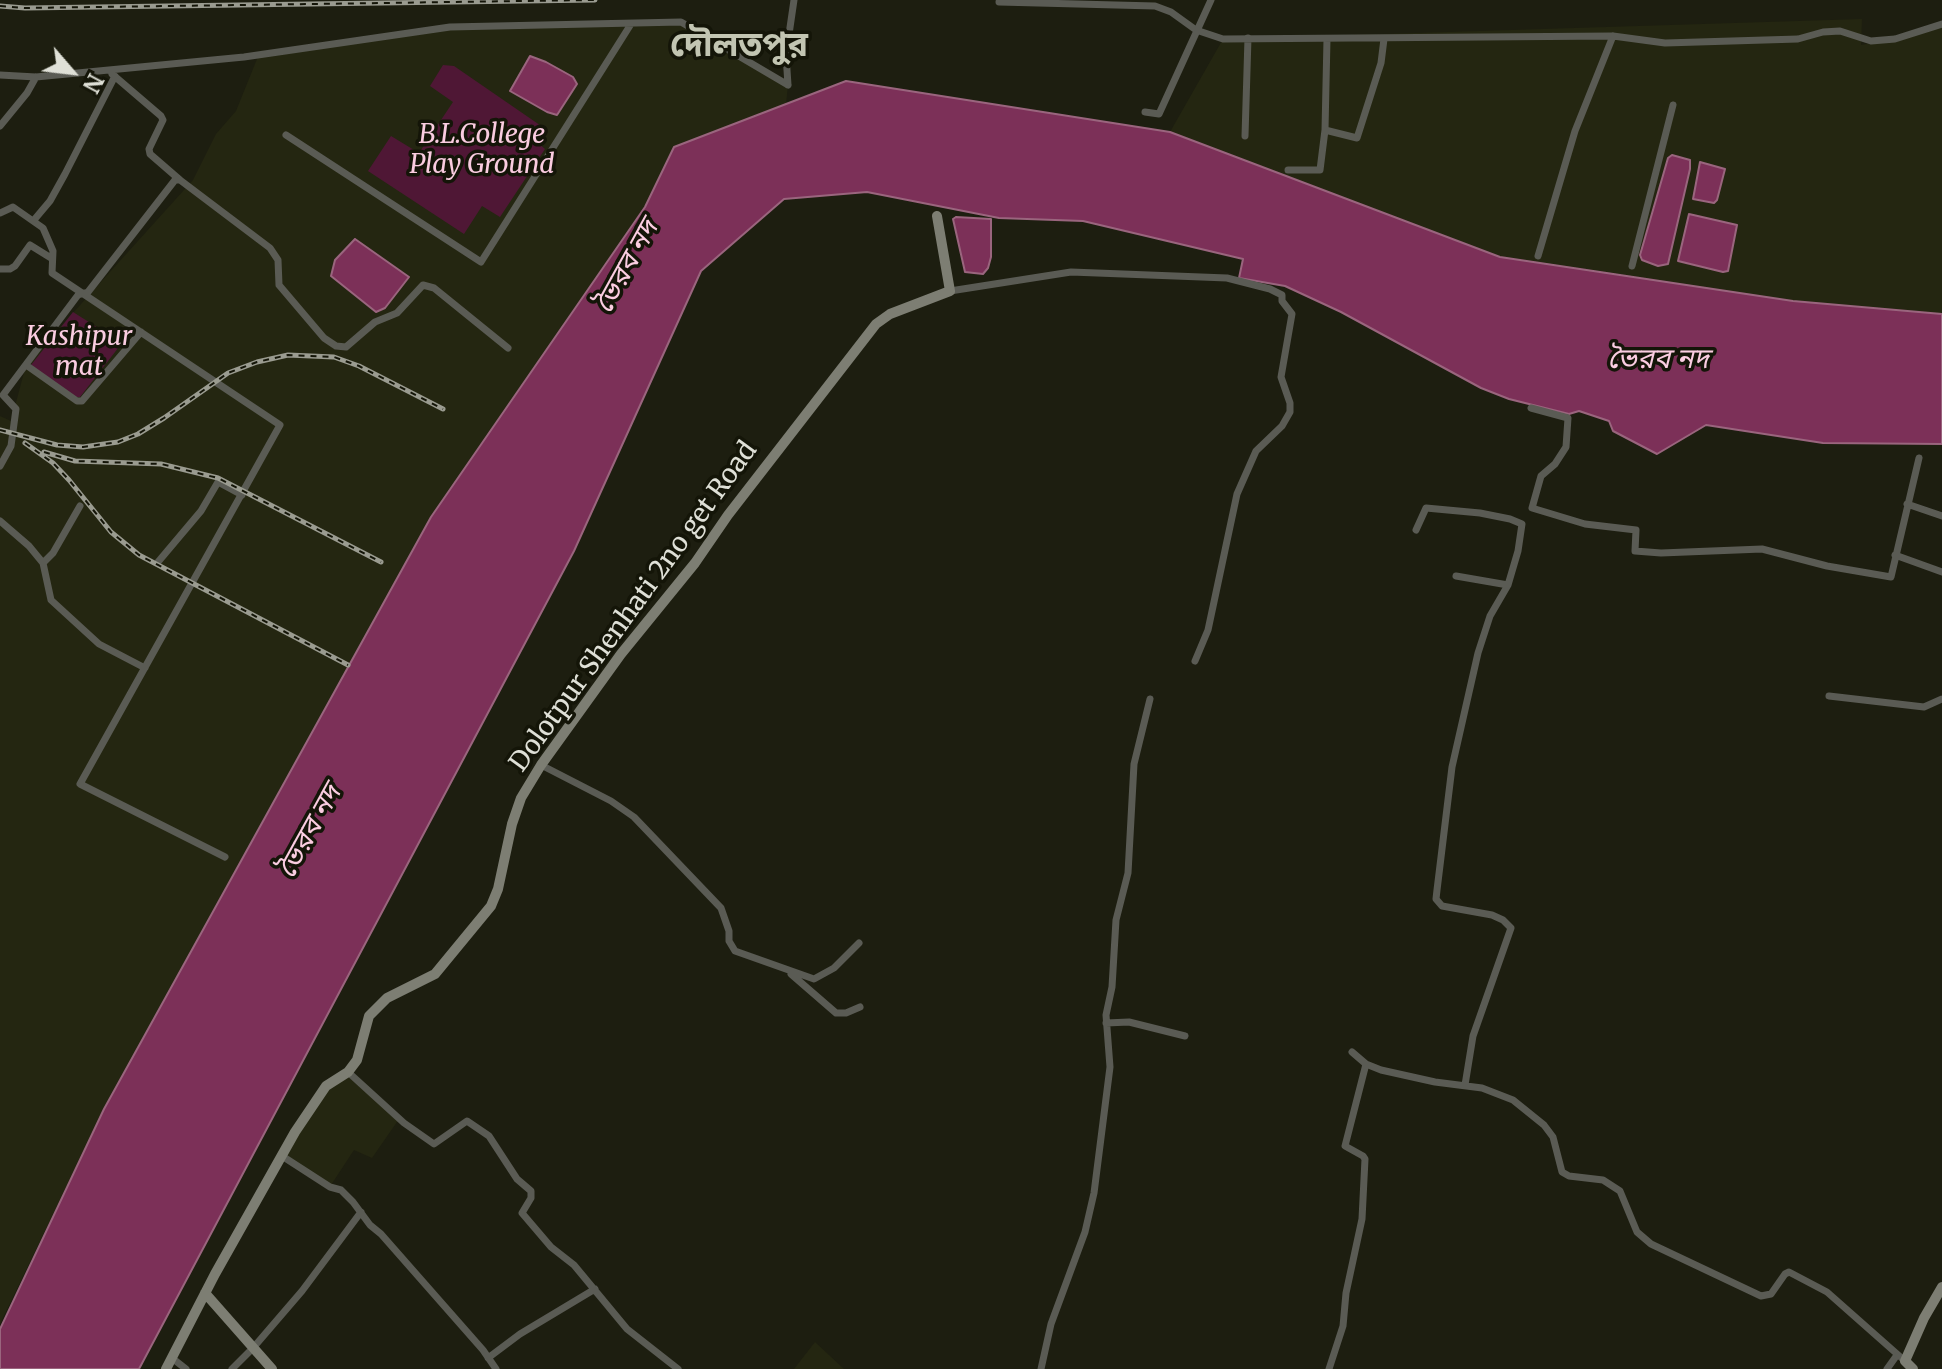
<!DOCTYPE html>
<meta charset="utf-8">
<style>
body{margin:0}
#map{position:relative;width:1942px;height:1369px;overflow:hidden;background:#1d1e10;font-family:Merriweather,serif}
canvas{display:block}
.north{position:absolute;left:32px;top:32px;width:80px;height:80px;-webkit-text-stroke:6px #141508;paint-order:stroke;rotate:118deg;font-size:22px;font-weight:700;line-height:32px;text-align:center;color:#dfe0d7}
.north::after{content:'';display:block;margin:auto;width:28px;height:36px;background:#dfe0d7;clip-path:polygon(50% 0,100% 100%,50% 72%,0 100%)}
</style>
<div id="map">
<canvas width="1942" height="1369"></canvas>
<div class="north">N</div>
</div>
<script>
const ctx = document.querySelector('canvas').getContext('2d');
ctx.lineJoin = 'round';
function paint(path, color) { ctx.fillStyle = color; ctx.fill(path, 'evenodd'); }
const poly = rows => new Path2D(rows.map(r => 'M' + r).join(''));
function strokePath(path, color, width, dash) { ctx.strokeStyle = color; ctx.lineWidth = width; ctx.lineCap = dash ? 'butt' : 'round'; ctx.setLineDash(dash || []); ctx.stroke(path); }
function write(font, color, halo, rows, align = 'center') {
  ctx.font = font + ' Merriweather,"Noto Sans Bengali",serif'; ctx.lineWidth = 7; ctx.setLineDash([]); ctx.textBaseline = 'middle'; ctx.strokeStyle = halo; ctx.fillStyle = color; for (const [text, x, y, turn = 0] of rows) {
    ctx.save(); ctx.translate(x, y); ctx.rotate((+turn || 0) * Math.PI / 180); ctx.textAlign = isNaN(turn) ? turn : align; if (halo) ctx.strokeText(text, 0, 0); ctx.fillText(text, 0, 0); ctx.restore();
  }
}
paint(poly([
 [1862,19,1861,45,1895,39,1942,24,1942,314,1793,301,1500,257,1170,132,1223,39],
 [681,22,788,85,786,104,674,147,645,207,431,517,199,936,190,959,187,958,104,1109,0,1324,0,416,11,421,26,365,193,180,216,134,236,111,259,54,450,27],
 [347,1076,399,1119,372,1158,354,1150,331,1185,284,1156,327,1089],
 [815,1342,844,1369,794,1369]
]), '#242611');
paint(poly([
 [443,65,454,66,547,130,538,143,545,149,500,217,482,206,464,234,368,171,391,136,419,153,453,102,430,86],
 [73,312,122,343,80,397,74,397,31,365]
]), '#4f1735');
const water = poly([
 [530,56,546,62,573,77,577,84,557,115,547,112,510,91,530,56],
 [846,81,1170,132,1500,257,1793,301,1942,314,1942,444,1823,443,1706,425,1657,454,1613,431,1609,421,1579,411,1569,414,1509,399,1481,388,1341,312,1285,286,1239,278,1243,259,1083,221,999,218,867,192,784,199,701,271,574,551,139,1369,0,1369,0,1329,104,1109,431,517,645,207,674,147,846,81],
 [1672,155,1690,160,1690,169,1668,264,1658,266,1642,260,1640,255,1668,158,1672,155],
 [1700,162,1725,169,1717,200,1714,203,1693,199,1700,162],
 [1689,214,1737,225,1728,271,1723,272,1678,261,1689,214],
 [956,217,991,219,991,257,988,268,983,274,965,272,953,219,956,217],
 [355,239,409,277,385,308,376,312,331,276,335,260,355,239]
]);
paint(water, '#7c3058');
strokePath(water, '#9a657e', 2);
strokePath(poly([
 [999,2,1155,6,1171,12,1196,30,1223,39,1613,36,1665,43,1798,39,1823,32,1840,31,1871,41,1895,39,1942,24],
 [112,74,161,116,163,120,149,149,150,154,180,180],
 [0,75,36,77,244,57,450,27,681,22,788,85],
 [788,85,786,55,794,0],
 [1145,112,1159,114,1211,0],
 [0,126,27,93,36,77],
 [1325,130,1357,138,1381,63,1384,39],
 [286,135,481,262,631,24],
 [1245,136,1248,38],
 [1288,170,1320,170,1325,130,1327,39],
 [0,213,13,207,43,228,53,251,52,273,280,425,80,784,225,857],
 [34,220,50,201,65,174,115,76],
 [1538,256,1575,131,1613,36],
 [1632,266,1673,105],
 [0,269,10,269,15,266,30,245,51,258],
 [950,291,1071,272,1227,278,1270,289,1282,295,1282,301,1292,314,1281,377,1290,403,1290,412,1282,426,1256,451,1237,494,1208,630,1195,661],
 [26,365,77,401,82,401,141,332],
 [1531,408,1568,418,1566,447,1555,464,1541,476,1532,508,1585,524,1636,530,1635,551,1661,553,1762,549,1827,566,1891,577,1919,458],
 [0,466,11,446,16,409,3,395,78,295,88,292,175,180,180,180,270,248,278,260,279,285,324,338,336,346,346,347,375,322,397,313,423,285,434,288,508,348],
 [1907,504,1942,516],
 [0,521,29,546,43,563,51,600,99,644,145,668],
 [1416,530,1426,508,1480,513,1510,519,1522,524,1518,551,1508,585,1490,616,1478,653,1452,767,1437,890,1436,899,1442,906,1492,915,1503,920,1511,928,1473,1036,1465,1085],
 [1895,555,1942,572],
 [158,562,201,511,218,482,242,495],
 [43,563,53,553,80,506],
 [1456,576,1508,585],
 [1829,696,1924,707,1942,699],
 [541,765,611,801,634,817,721,908,729,931,729,941,735,951,814,979,834,968,859,943],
 [791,974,836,1013,846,1013,860,1007],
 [1106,1023,1129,1022,1185,1036],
 [1352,1052,1366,1064,1381,1070,1435,1082,1482,1088,1513,1100,1544,1125,1553,1137,1562,1172,1569,1176,1603,1180,1620,1191,1637,1232,1651,1244,1761,1296,1771,1294,1785,1274,1789,1272,1827,1292,1905,1361],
 [348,1072,404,1123,434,1144,467,1121,489,1136,517,1179,531,1191,531,1198,522,1213,551,1247,574,1265,627,1329,678,1369],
 [282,1156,330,1187,341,1190,353,1202,370,1225,381,1234,483,1350,496,1369],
 [172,1358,186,1369],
 [488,1358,520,1334,595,1289],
 [232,1369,253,1348,302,1291,361,1212],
 [1041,1369,1051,1324,1085,1232,1094,1193,1110,1067,1106,1015,1112,987,1116,920,1128,873,1134,764,1150,699],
 [1329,1369,1343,1326,1346,1293,1362,1219,1365,1159,1363,1156,1345,1146,1366,1064],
 [1887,1369,1897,1355]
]), '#5a5b54', 7);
strokePath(poly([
 [205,1293,272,1369],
 [166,1369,215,1274,295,1132,326,1086,348,1072,357,1060,369,1016,387,998,435,974,491,906,498,889,512,824,521,798,541,765,621,654,695,563,728,515,876,324,890,314,950,291,937,216],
 [1913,1369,1905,1361,1924,1318,1942,1287]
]), '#7d7e73', 10);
const rail = poly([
 [0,6,25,8,595,0],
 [0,430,57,445,83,447,118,442,138,434,164,418,228,373,257,362,288,355,334,357,359,366,443,409],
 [25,443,53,463,69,480,111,532,139,555,348,665],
 [44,452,75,461,161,464,218,478,381,562]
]);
strokePath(rail, '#9a9b90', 5);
strokePath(rail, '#141508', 2, [6]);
write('italic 26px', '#facce0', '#141508', [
 ["B.L.College",482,136],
 ["Play Ground",482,166],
 ["Kashipur",79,338],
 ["mat",79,368]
]);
write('26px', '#dfe0d7', '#141508', [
 ["Dolotpur Shenhati 2no get Road",634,607,-54]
]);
write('italic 28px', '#fbcde1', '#141508', [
 ["ভৈরব নদ",627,267,-61],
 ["ভৈরব নদ",1658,360],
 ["ভৈরব নদ",310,832,-61]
]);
write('bold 34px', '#c2c5b2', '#141508', [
 ["দৌলতপুর",739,46]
]);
</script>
